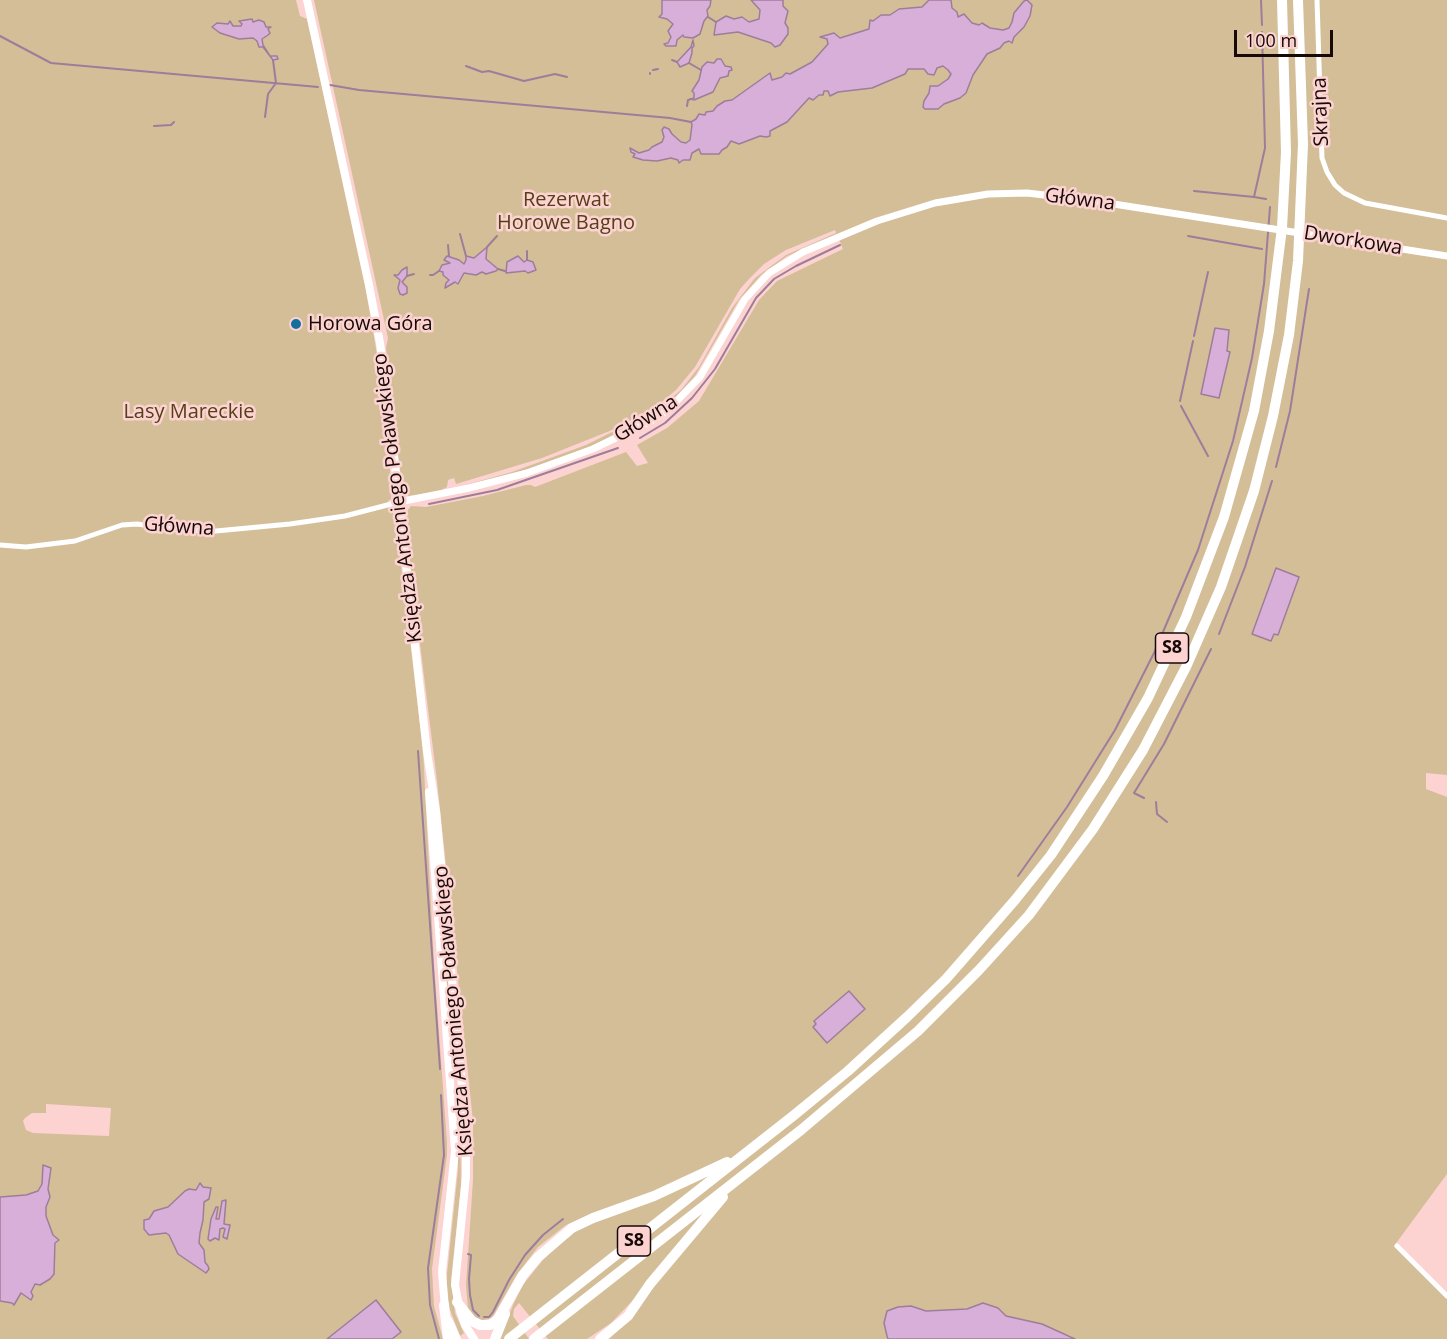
<!DOCTYPE html>
<meta charset="utf-8">
<style>
body{margin:0}
#map{position:relative;width:1447px;height:1339px;overflow:hidden;background:#fcd3d0;font-family:"Open Sans",sans-serif}
canvas{display:block}
.scale{position:absolute;left:1234px;top:30px;width:99px;height:27px;box-sizing:border-box;border:3px solid #160908;border-top:0;padding-left:8px;font-size:18px;line-height:21px;white-space:nowrap;color:#160908;-webkit-text-stroke:4px #fcd3d0;paint-order:stroke}
</style>
<div id="map">
<canvas width="1447" height="1339"></canvas>
<div class="scale">100 m</div>
</div>
<script>
const ctx = document.querySelector('canvas').getContext('2d');
ctx.lineJoin = 'round';
function paint(path, color) { ctx.fillStyle = color; ctx.fill(path, 'evenodd'); }
const poly = rows => new Path2D(rows.map(r => 'M' + r).join(''));
function strokePath(path, color, width, dash) { ctx.strokeStyle = color; ctx.lineWidth = width; ctx.lineCap = dash ? 'butt' : 'round'; ctx.setLineDash(dash || []); ctx.stroke(path); }
function write(font, color, halo, rows, align = 'center') {
  ctx.font = font + ' "Open Sans",sans-serif'; ctx.lineWidth = 5; ctx.setLineDash([]); ctx.textBaseline = 'middle'; ctx.strokeStyle = halo; ctx.fillStyle = color; for (const [text, x, y, turn = 0] of rows) {
    ctx.save(); ctx.translate(x, y); ctx.rotate((+turn || 0) * Math.PI / 180); ctx.textAlign = isNaN(turn) ? turn : align; if (halo) ctx.strokeText(text, 0, 0); ctx.fillText(text, 0, 0); ctx.restore();
  }
}
paint(poly([
 [0,0,296,0,300,16,307,19,366,291,378,360,392,488,391,499,388,501,389,510,394,514,398,540,423,749,434,964,447,1143,447,1155,432,1269,434,1306,443,1339,0,1339,0,1267,31,1292,35,1284,40,1285,50,1279,54,1274,56,1237,53,1235,46,1216,46,1207,50,1197,48,1189,50,1176,38,1191,26,1195,0,1197],
 [46,1104,111,1108,109,1136,33,1133,26,1130,23,1121,25,1118,32,1113,46,1113],
 [314,0,1447,0,1447,775,1426,773,1426,789,1447,797,1447,1174,1394,1246,1447,1298,1447,1339,1075,1339,1071,1336,1006,1316,998,1308,983,1303,967,1309,926,1311,911,1306,898,1307,884,1323,888,1339,609,1339,631,1319,634,1299,611,1323,587,1339,548,1339,519,1303,514,1309,513,1316,529,1339,500,1339,513,1305,522,1286,543,1260,593,1213,566,1225,538,1247,516,1276,492,1318,483,1320,475,1318,468,1309,466,1285,473,1180,473,1121,437,781,409,555,407,511,411,506,426,507,483,496,526,485,531,485,535,487,626,452,637,466,648,463,637,445,667,428,699,401,759,300,777,281,843,249,837,235,787,256,761,275,739,300,695,376,672,401,658,412,596,444,571,454,516,473,462,486,512,472,586,445,658,409,681,390,699,367,732,308,755,278,786,255,836,233,835,230,786,250,764,264,750,278,740,289,695,367,676,390,656,407,612,430,542,458,456,484,454,478,448,480,447,487,440,491,408,496,404,492,399,464,386,348,388,338],
 [431,810,433,810,437,844,442,920,457,1071,453,1066,451,1056],
 [456,1091,460,1131,461,1186,451,1280,455,1313,464,1333,460,1336,449,1307,446,1284,458,1169]
]), '#d4be98');
const water = poly([
 [662,0,711,0,710,6,707,10,708,16,704,21,700,34,693,38,684,37,683,35,677,40,676,46,666,46,664,44,668,43,671,37,668,31,673,24,667,19,659,17,662,14,662,0],
 [751,0,783,0,783,6,788,11,785,23,788,28,788,34,780,45,775,47,771,43,738,32,714,35,716,22,726,16,734,19,742,17,749,22,759,19,760,10,751,0],
 [929,0,951,0,952,8,957,12,958,17,964,14,972,23,979,25,982,23,990,28,1003,30,1009,28,1012,22,1014,13,1024,1,1027,0,1032,5,1030,16,1024,27,1014,37,1012,43,1009,41,1004,43,1000,48,987,54,973,75,966,93,960,98,944,104,938,109,925,109,923,107,924,101,929,93,930,86,938,86,948,79,951,74,948,70,943,66,937,68,934,75,928,74,924,69,908,69,905,74,872,88,838,92,830,96,828,91,824,91,823,95,819,95,813,100,809,98,787,122,770,131,770,136,766,137,760,136,739,144,731,141,727,147,722,150,719,154,701,154,699,149,692,153,690,160,683,160,679,163,678,160,671,158,657,161,643,160,633,157,635,154,631,152,630,148,639,153,649,150,652,147,662,142,664,137,662,130,664,127,669,129,672,134,681,142,686,143,690,140,692,125,691,122,696,119,699,114,705,115,706,112,713,111,717,106,725,101,732,100,770,73,772,80,782,77,786,73,790,74,812,62,828,44,827,39,820,37,834,33,840,38,869,29,870,20,873,21,881,15,890,15,899,9,922,7,929,0],
 [252,19,253,22,259,20,264,22,266,27,271,27,268,29,270,33,268,35,262,39,263,45,270,56,277,56,278,59,273,60,263,47,259,47,257,41,253,38,239,39,220,33,212,27,217,23,228,24,230,21,233,26,241,26,242,24,239,21,252,19],
 [693,40,694,46,692,48,692,53,689,63,680,67,677,62,691,47,693,40],
 [717,59,721,59,725,66,731,67,732,70,729,71,728,76,720,78,713,92,694,100,691,99,694,98,694,93,692,91,699,80,702,67,707,62,714,63,717,59],
 [487,247,486,259,498,269,496,271,486,274,482,272,476,275,464,273,458,284,455,282,445,288,446,283,449,280,443,275,443,272,439,271,442,265,450,263,444,260,447,256,459,260,464,264,466,260,466,256,474,258,487,247],
 [518,256,524,262,527,260,533,262,536,270,528,273,525,271,506,273,507,262,518,256],
 [407,267,407,276,402,282,407,287,407,293,403,295,400,294,398,288,400,280,394,275,398,275,402,270,407,267],
 [1215,328,1229,330,1227,351,1230,352,1219,398,1201,394,1215,328],
 [1276,568,1299,577,1278,635,1274,634,1271,641,1252,634,1276,568],
 [849,991,865,1009,827,1043,813,1027,816,1024,814,1021,849,991],
 [43,1165,51,1168,48,1189,50,1197,46,1207,46,1216,53,1235,59,1240,55,1243,54,1274,50,1279,40,1285,35,1284,31,1292,33,1296,31,1300,21,1293,14,1305,12,1303,0,1301,0,1197,26,1195,38,1191,42,1184,43,1165],
 [200,1183,203,1187,211,1188,209,1199,204,1202,203,1220,200,1233,199,1243,204,1250,205,1262,208,1266,209,1269,206,1273,178,1254,169,1235,166,1233,149,1235,144,1229,144,1220,149,1219,154,1211,168,1207,185,1191,189,1189,196,1190,200,1183],
 [226,1200,224,1224,230,1225,227,1239,223,1237,225,1229,223,1228,220,1229,219,1240,215,1238,210,1241,208,1239,211,1219,216,1207,218,1207,216,1219,219,1219,222,1201,226,1200],
 [376,1300,401,1332,392,1339,327,1339,376,1300],
 [983,1303,998,1308,1006,1316,1042,1324,1075,1339,888,1339,887,1336,884,1323,887,1311,898,1307,911,1306,926,1311,967,1309,983,1303]
]);
paint(water, '#d8afd9');
strokePath(water, '#9e7d9a', 1.5);
strokePath(poly([
 [1261,0,1262,25],
 [708,17,716,22],
 [1262,32,1265,148,1254,197,1266,199],
 [0,36,51,63,318,87],
 [672,60,677,62],
 [689,63,701,70],
 [466,66,482,72,489,71,524,81,555,74,567,77],
 [653,70,658,69],
 [650,74,650,73],
 [330,85,359,90,670,118,691,122],
 [687,106,688,100,691,99],
 [265,117,268,94,276,83,273,60],
 [154,126,171,125,174,122],
 [1194,191,1254,197],
 [460,234,466,256],
 [1188,236,1262,249],
 [448,245,449,256],
 [487,247,497,236],
 [527,260,527,251],
 [498,269,505,271],
 [430,275,433,275,439,271],
 [407,276,414,274],
 [1194,336,1208,272],
 [1180,401,1193,341],
 [1181,406,1208,456],
 [640,438,665,423,692,398,715,369,756,298,774,279,796,266,840,245],
 [1276,467,1290,411,1309,289],
 [429,504,497,490,618,448],
 [1219,634,1245,567,1272,481],
 [418,751,440,1069],
 [1144,798,1134,793,1164,744,1211,649],
 [1156,802,1157,814,1167,822],
 [1018,876,1067,807,1115,730,1154,653,1198,550,1233,441,1252,358,1264,284,1270,207],
 [468,1254,471,1255,469,1279,470,1295,473,1310,479,1316],
 [484,1317,489,1317,493,1312,509,1280,525,1255,543,1235,563,1219],
 [439,1339,430,1305,428,1268,444,1155,441,1095]
]), '#9e7d9a', 2);
strokePath(poly([
 [1317,0,1322,158,1327,172,1335,185,1344,193,1365,203,1447,218],
 [0,545,26,547,75,541,122,525,137,524,179,530,216,531,290,524,345,516,399,502],
 [1397,1246,1447,1296]
]), '#fff', 5);
strokePath(poly([
 [399,502,469,488,527,473,593,449,651,421,669,409,700,377,745,299,769,273,803,252,877,221,935,203,988,194,1027,193,1088,200,1447,256]
]), '#fff', 7);
strokePath(poly([
 [307,0,369,285,380,343,390,420,427,752,436,811,466,1128,466,1176,455,1285,460,1311,465,1325,474,1339],
 [429,792,455,1151,442,1272,445,1309],
 [449,1321,457,1339]
]), '#fff', 8);
strokePath(poly([
 [457,1302,472,1321,480,1325,490,1325,498,1319,523,1275,538,1257,572,1228,593,1218,654,1196,727,1162],
 [444,1305,448,1339],
 [495,1339,505,1314],
 [509,1339,793,1116,848,1071,907,1017,946,979,1015,900,1051,855,1103,776,1148,698,1186,617,1224,517,1254,411,1269,331,1282,228,1286,152,1282,0],
 [534,1339,801,1130,918,1031,979,970,1029,915,1093,829,1143,750,1186,667,1221,587,1254,491,1273,416,1289,335,1298,261,1303,144,1298,0],
 [600,1339,628,1316,650,1284,723,1197]
]), '#fff', 10);
for (const [x, y, r, color] of [
 [296,324,6,"#146e9e"]
]) { const dot = new Path2D(); dot.arc(x, y, r, 0, 2 * Math.PI); ctx.fillStyle = color; ctx.fill(dot); strokePath(dot, '#fcd3d0', 2); }
for (const [x, y, w] of [
 [1172,648,33],
 [634,1241,33]
]) { const box = new Path2D(); box.roundRect(x - w / 2, y - 15, w, 30, 4.5); ctx.fillStyle = '#fcd3d0'; ctx.fill(box); strokePath(box, '#160908', 1.5); }
write('bold 18px', '#160908', null, [
 ["S8",1172,648],
 ["S8",634,1241]
]);
write('20px', '#160908', '#fcd3d0', [
 ["Skrajna",1321,112,-92],
 ["Główna",1080,200,7],
 ["Dworkowa",1353,241,9],
 ["Główna",646,419,-32],
 ["Księdza Antoniego Poławskiego",398,498,-97],
 ["Główna",179,527,4],
 ["Księdza Antoniego Poławskiego",454,1011,-95]
]);
write('20px', '#543f18', '#fcd3d0', [
 ["Rezerwat",566,200],
 ["Horowe Bagno",566,223],
 ["Lasy Mareckie",189,412]
]);
write('20px', '#160908', '#fcd3d0', [
 ["Horowa Góra",308,324]
], 'left');
</script>
